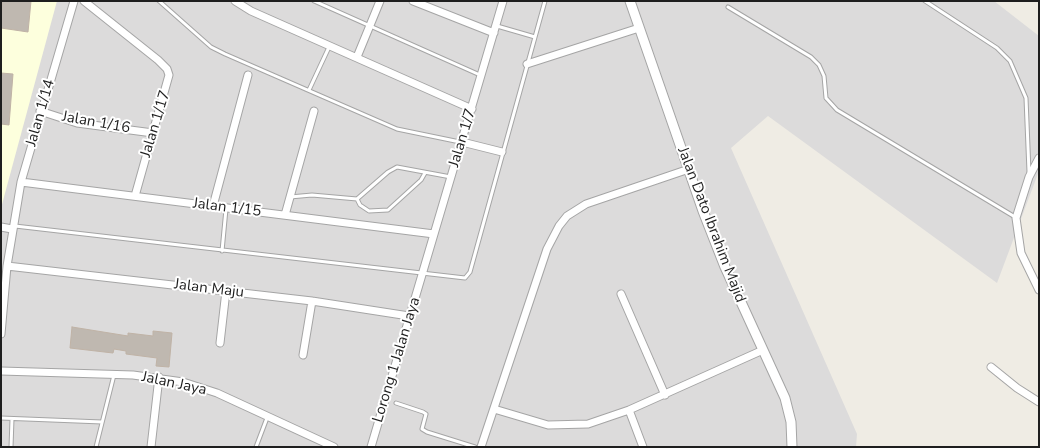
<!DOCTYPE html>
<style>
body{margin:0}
#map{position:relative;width:1040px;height:448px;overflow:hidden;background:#efece4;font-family:"Nunito Sans",sans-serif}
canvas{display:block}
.frame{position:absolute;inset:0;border:2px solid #1e1e1e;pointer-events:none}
</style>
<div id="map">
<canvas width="1040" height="448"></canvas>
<div class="frame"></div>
</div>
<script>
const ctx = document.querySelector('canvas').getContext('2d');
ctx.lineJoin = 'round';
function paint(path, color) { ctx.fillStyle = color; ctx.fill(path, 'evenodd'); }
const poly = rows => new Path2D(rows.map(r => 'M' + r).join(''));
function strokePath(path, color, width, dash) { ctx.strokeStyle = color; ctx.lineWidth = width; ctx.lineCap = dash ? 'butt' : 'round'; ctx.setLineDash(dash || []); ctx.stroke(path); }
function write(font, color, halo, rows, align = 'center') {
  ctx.font = font + ' "Nunito Sans",sans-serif'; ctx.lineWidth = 4; ctx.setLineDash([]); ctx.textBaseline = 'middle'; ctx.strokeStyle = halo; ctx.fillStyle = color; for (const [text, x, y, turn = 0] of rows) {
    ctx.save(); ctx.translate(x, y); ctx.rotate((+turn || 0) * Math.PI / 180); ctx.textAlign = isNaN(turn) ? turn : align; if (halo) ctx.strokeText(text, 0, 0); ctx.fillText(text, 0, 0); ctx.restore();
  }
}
paint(poly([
 [1,1,994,1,1039,36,1039,171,997,283,768,116,731,148,857,434,856,447,1,447]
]), '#dcdbdb');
paint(poly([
 [1,1,57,1,1,208]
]), '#fdffdd');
const building = poly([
 [2,1,31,1,28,32,1,28,2,1],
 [1,73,13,74,9,125,1,124,1,73],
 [72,327,128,336,128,333,153,336,153,331,172,333,169,367,156,366,157,358,126,354,126,351,114,349,113,353,70,348,72,327]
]);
paint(building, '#bfb8b0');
strokePath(building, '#c0b3a6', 1);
const service = poly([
 [159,1,211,47,225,54,397,129,460,142],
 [314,1,480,75],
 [925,1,997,48,1010,61,1026,98,1029,172],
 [728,7,811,57,819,65,824,76,826,98,837,110,1015,217],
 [497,26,535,37],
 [309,90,330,45],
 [290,197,312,195,357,199,388,172,397,167,451,177],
 [357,199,360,205,369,211,388,210,421,180,425,173],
 [15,226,465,278,470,272,545,1],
 [222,251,226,209],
 [396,403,423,412,426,414,422,429,427,432,475,447],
 [1,418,102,422],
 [11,447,12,419],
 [96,447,114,375],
 [256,447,267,418]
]);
const minor = poly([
 [84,1,158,60,167,69,169,75,135,196],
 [235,1,251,11,472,109],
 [413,1,494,33],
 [357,57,380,1],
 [527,64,639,28],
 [40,111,77,123,153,133],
 [462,142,502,152],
 [1039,158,1029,177,1016,218,1021,253,1039,290],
 [21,182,434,234],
 [213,206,248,75],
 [285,215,314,111],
 [1,227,12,229],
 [7,266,312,301,409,316],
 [621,294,665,395],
 [1,334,7,266,21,182,74,1],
 [220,343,226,291],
 [303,355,312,301],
 [991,367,1017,388,1039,402],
 [1,371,133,375,183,382,217,393,334,447],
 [494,409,548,425,588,424,629,410,763,350],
 [629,410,643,447],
 [151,447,159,377],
 [371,447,503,1],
 [481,447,547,249,559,226,567,216,586,204,689,169]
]);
const tertiary = poly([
 [630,1,703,211,725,267,785,398,791,422,792,447]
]);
strokePath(service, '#a5a5a5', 5);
strokePath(minor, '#a5a5a5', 9);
strokePath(tertiary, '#a5a5a5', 11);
strokePath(service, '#fff', 3);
strokePath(minor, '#fff', 7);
strokePath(tertiary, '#fff', 9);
write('15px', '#1e1e1e', '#fff', [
 ["Jalan 1/14",41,113,-74],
 ["Jalan 1/16",96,123,10],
 ["Jalan 1/17",156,124,-73],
 ["Jalan 1/7",463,138,-73],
 ["Jalan 1/15",227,208,7],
 ["Jalan Dato Ibrahim Majid",711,225,69],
 ["Jalan Maju",209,289,7],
 ["Lorong 1 Jalan Jaya",397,360,-73],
 ["Jalan Jaya",174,384,12]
]);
</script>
